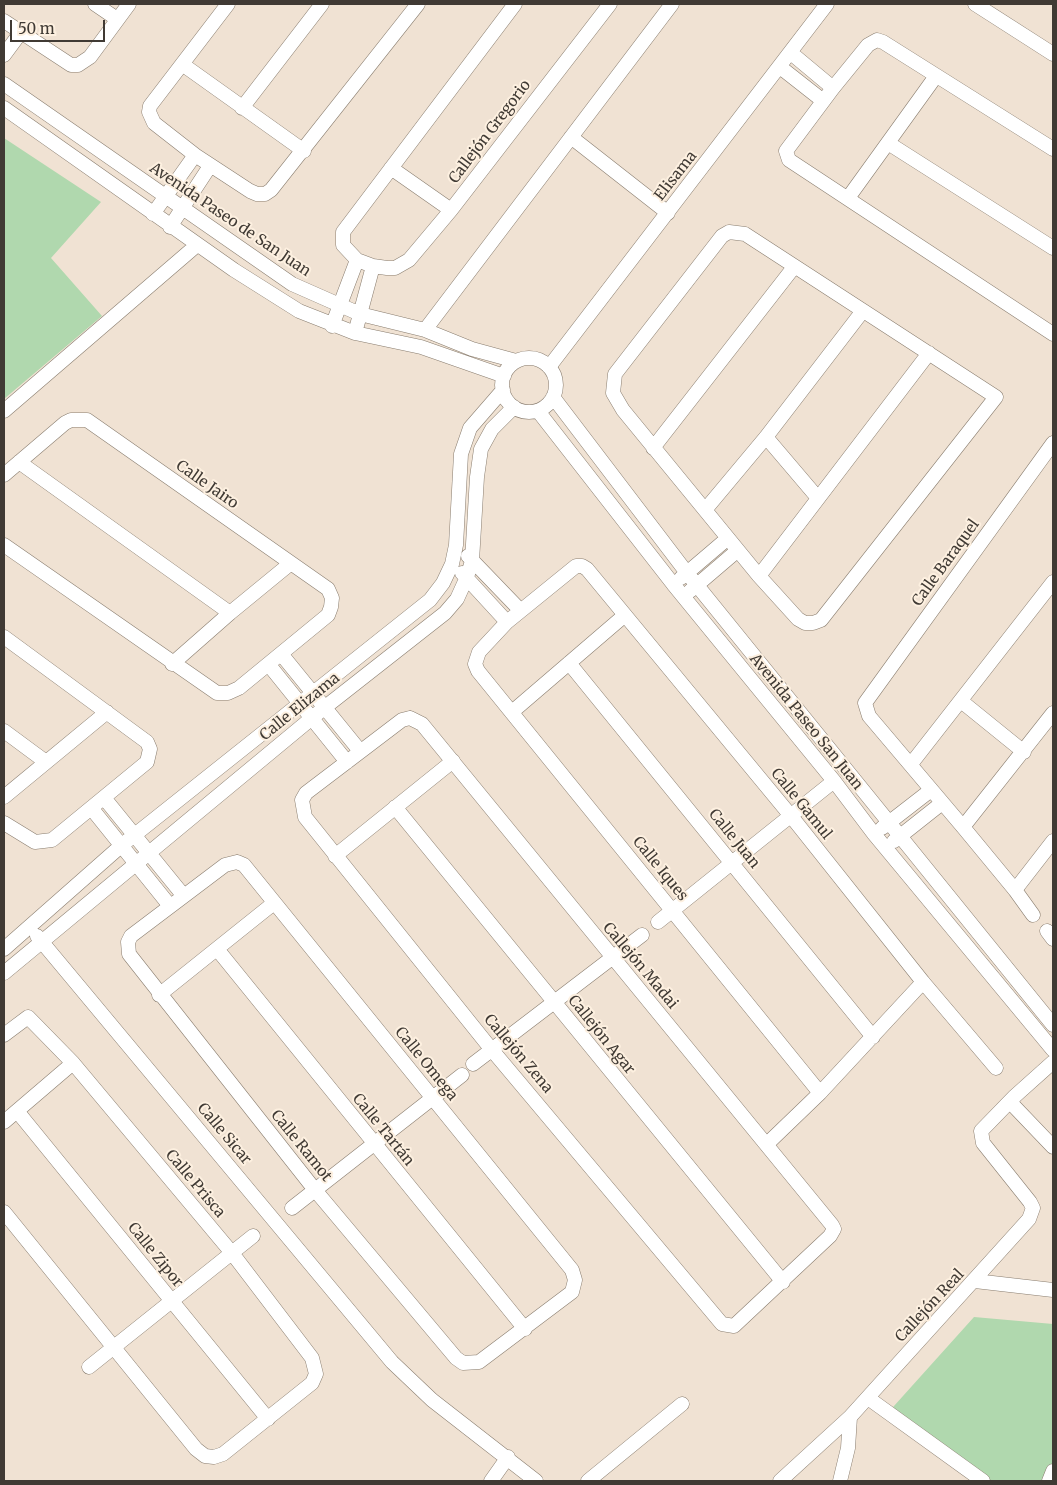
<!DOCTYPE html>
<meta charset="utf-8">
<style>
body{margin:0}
#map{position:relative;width:1057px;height:1485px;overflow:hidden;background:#f0e2d3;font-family:Merriweather,serif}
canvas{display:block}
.frame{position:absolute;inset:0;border:5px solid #403a34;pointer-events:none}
.scale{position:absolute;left:10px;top:20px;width:95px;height:22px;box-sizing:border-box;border:2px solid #403a34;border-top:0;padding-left:6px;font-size:15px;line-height:18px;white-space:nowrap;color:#403a34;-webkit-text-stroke:4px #fdf0e0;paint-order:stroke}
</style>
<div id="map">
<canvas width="1057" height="1485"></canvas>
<div class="frame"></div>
<div class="scale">50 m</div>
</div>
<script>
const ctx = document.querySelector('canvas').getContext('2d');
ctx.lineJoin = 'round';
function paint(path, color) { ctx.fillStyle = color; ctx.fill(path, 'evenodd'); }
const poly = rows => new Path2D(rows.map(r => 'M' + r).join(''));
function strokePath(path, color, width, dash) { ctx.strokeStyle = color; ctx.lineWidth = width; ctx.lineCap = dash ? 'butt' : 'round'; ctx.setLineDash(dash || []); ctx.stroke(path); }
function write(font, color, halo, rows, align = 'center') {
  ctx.font = font + ' Merriweather,serif'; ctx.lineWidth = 4; ctx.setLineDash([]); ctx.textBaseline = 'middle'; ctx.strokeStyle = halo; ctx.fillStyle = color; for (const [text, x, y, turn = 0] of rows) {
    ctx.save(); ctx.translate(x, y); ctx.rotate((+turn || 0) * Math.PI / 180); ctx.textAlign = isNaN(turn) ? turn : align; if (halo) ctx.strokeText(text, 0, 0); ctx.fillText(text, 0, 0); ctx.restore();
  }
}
paint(poly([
 [4,138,101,202,51,258,102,316,4,399],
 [974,1317,1053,1324,1053,1481,971,1481,885,1416]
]), '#b0d8ae');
const minor = poly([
 [95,4,117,19],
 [228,4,150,106,149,112,154,123,195,155,250,191,257,194,265,194,271,190,418,4],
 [515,4,343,232,343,245,357,260,373,266,387,268,395,268,409,260,451,210,610,4],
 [975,4,1053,54],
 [4,21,71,65,78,65,90,57,129,4],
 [791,53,833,88],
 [4,55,21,32],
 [182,64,304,151],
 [780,67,822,100],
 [4,84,292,284,360,314,425,330,472,349,516,361],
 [4,108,234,270,299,311,355,333,421,347,504,376],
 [242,108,322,4],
 [571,137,668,213],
 [888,143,1053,248],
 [1053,149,883,42,877,40,868,45,833,88,786,151,789,160,1053,334],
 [391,168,451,210],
 [848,198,936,76],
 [153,214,195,155],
 [170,227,210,166],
 [729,232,745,234,996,397,821,620,813,623,805,623,798,619,759,576,623,410,613,393,615,374,722,236,729,232],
 [332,326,357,260],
 [425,330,672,4],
 [355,333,373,266],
 '502 385a27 27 0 1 1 54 0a27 27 0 1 1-54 0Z',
 [549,367,827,4],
 [553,397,687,573,1053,1025],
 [4,411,197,245],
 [538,411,673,584,834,781,874,834,1053,1050],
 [766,437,817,497],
 [653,448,794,267],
 [19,462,230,613],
 [4,475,65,423,71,420,87,420,328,589,332,598,331,607,328,615,239,688,228,693,217,693,4,545],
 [705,510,766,437,862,312],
 [468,556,520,610],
 [462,573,507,622],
 [759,576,929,353],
 [681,578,728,538],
 [690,591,738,550],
 [4,637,147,742,150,749,147,762,52,840,35,842,4,823],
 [282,655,360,751],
 [569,663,873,1037],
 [172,664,230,613,291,563],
 [269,665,347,762],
 [961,701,1024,752],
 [512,712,625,615],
 [410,718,422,724,832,1225,834,1229,830,1236,734,1326,722,1324,492,1050,305,817,302,800,306,793,402,720,410,718],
 [4,731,46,762],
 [911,764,1053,582],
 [4,797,107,712],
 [105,799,183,895],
 [395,807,783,1282],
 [92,809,170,906],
 [963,827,1053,713],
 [882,828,931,790],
 [894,841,942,803],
 [335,856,453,761],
 [237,862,244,865,572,1270,575,1280,572,1292,479,1362,463,1363,456,1358,315,1190,129,954,128,942,131,936,225,865,237,862],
 [1015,890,1053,841],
 [1033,915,1015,890,963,827,869,716,865,703,1053,443],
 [658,922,834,781],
 [1047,931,1053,939],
 [37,936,392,1362,432,1400,536,1481],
 [4,949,122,845,430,600,443,583,452,564,456,545,461,454,470,428,503,390],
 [217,949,525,1329],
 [4,973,324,708,445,613,457,599,467,577,472,561,477,477,481,449,492,429,514,407],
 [159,995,274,903],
 [4,1035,28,1017,73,1063,232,1253,312,1358,316,1374,312,1383,223,1454,214,1457,205,1456,196,1449,4,1212],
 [473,1064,642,935],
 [820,1093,478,671,475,664,479,652,507,622,576,566,582,566,587,569,791,816,923,982,996,1068],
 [1010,1102,1053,1147],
 [17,1111,268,1419],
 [4,1122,73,1063],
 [767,1144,820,1093,923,982],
 [292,1208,462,1075],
 [975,1281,1053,1290],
 [89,1367,253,1236],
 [868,1398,983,1481],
 [491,1481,508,1457],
 [588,1481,682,1404],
 [780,1481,850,1417,1029,1219,1033,1208,1030,1202,983,1143,981,1131,1015,1096,1053,1062],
 [840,1481,848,1448,850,1417],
 [1049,1481,1053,1471]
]);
strokePath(minor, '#897d6f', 15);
strokePath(minor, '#fff', 14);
write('15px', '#403a34', '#fdf0e0', [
 ["Callejón Gregorio",490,132,-53],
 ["Elisama",676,176,-52],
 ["Avenida Paseo de San Juan",230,220,34],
 ["Calle Jairo",207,485,35],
 ["Calle Baraquel",946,563,-54],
 ["Calle Elizama",300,707,-39],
 ["Avenida Paseo San Juan",806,722,51],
 ["Calle Gamul",801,804,51],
 ["Calle Juan",734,839,51],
 ["Calle Iques",660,869,51],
 ["Callejón Madai",640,966,50],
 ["Callejón Agar",601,1035,51],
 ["Callejón Zena",518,1054,50],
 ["Calle Omega",426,1064,51],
 ["Calle Tartán",383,1130,51],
 ["Calle Sicar",224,1134,50],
 ["Calle Ramot",301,1146,51],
 ["Calle Prisca",195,1184,50],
 ["Calle Zipor",155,1255,51],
 ["Callejón Real",930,1306,-47]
]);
</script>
